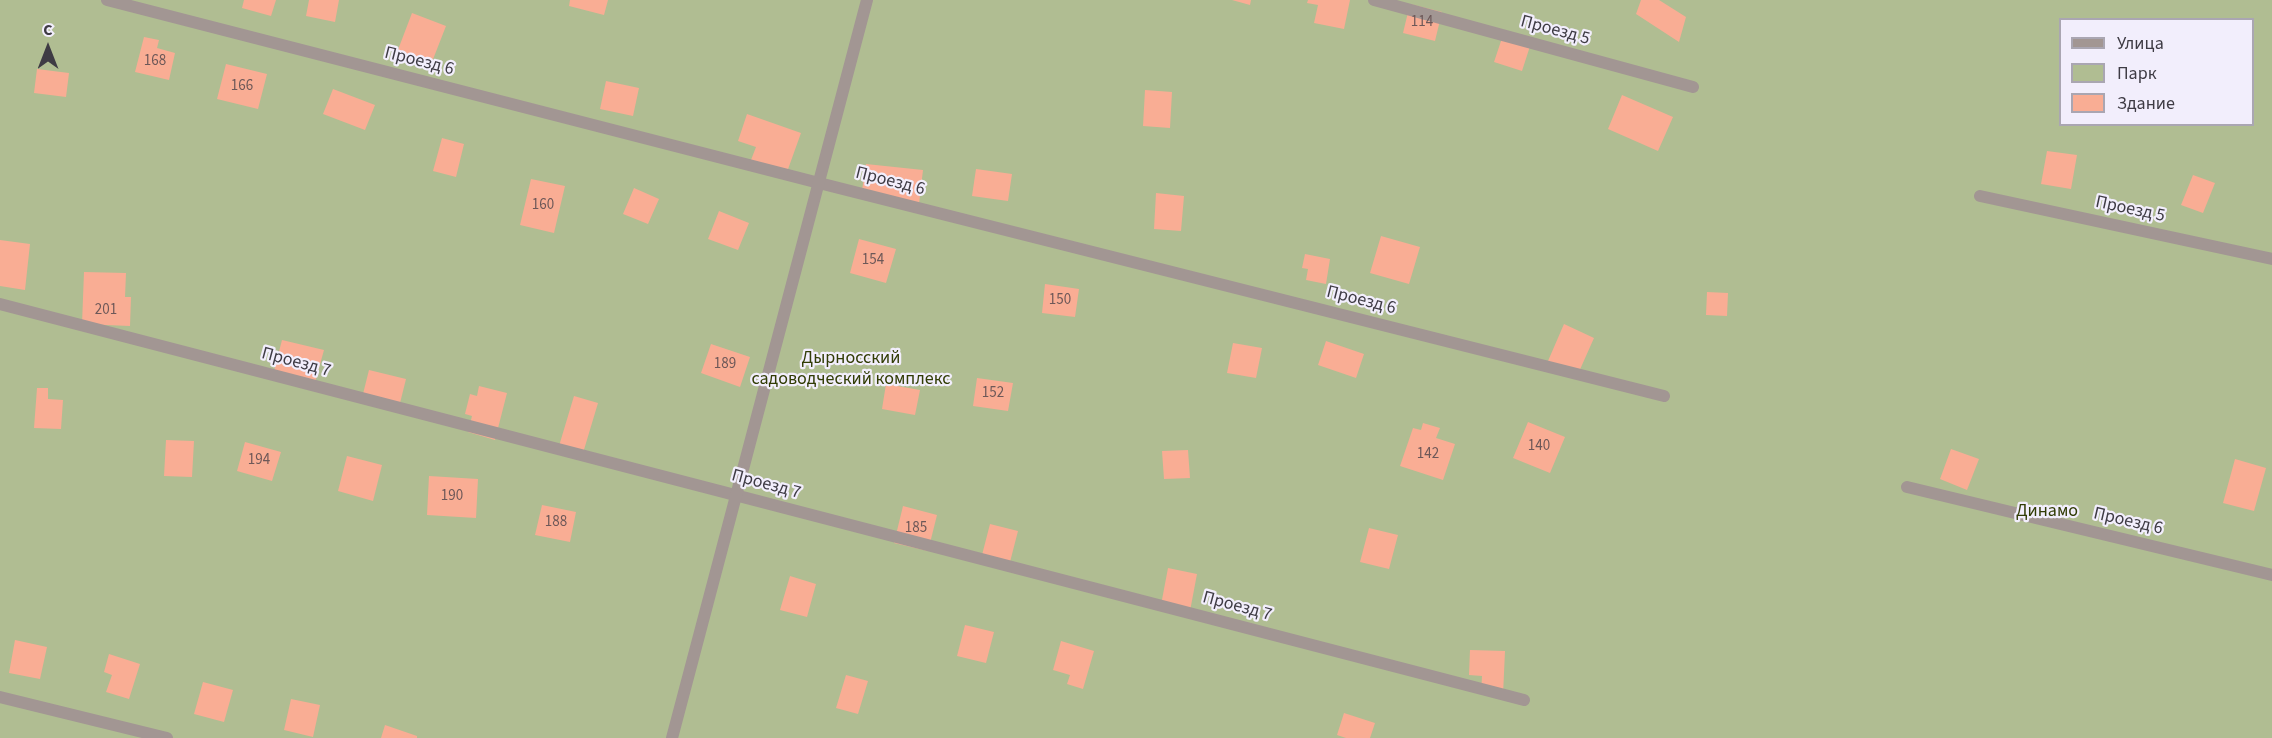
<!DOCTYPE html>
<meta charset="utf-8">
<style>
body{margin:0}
#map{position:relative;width:2272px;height:738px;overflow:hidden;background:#e6dff6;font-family:"Source Sans 3",sans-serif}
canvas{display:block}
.legend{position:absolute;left:2059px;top:18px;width:195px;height:108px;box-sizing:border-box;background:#f2eefc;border:2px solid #aaa6b2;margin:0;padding:8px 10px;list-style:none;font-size:18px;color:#3e3b44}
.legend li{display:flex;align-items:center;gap:12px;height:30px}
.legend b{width:30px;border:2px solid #aaa6b2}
.north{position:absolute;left:18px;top:18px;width:60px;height:60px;-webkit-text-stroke:4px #f2eefc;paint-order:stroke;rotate:0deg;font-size:16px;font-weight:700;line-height:24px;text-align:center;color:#3e3b44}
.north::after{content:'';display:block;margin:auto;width:21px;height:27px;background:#3e3b44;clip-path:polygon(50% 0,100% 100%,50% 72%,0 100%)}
</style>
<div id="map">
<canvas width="2272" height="738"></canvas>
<ul class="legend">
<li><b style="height:8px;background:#a29693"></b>Улица</li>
<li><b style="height:16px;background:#b0bd92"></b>Парк</li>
<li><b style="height:16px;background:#f9ad94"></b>Здание</li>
</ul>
<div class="north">С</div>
</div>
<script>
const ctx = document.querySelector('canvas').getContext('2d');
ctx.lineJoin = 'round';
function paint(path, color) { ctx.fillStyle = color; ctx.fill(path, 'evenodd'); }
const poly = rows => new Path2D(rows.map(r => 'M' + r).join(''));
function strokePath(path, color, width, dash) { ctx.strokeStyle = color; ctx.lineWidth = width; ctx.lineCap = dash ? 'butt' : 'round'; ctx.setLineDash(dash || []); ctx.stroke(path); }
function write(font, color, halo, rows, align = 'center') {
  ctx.font = font + ' "Source Sans 3",sans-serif'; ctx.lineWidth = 4.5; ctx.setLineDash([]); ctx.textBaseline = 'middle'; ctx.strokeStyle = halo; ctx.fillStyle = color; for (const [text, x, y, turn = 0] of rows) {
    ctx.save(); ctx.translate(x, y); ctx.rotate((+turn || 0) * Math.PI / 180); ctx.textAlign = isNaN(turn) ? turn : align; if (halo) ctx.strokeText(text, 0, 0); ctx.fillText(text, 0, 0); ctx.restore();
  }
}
paint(poly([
 [0,0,2272,0,2272,738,0,738],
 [2060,20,2252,20,2252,124,2060,124]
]), '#b0bd92');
paint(poly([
 [244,0,276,0,271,16,242,8],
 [309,0,339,0,335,22,306,16],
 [570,0,608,0,604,15,569,6],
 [1232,0,1251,0,1250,5],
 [1308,0,1350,0,1344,29,1314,23,1318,5,1307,3],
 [1641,0,1659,0,1686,17,1679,42,1636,14],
 [1410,4,1442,12,1435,41,1403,33],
 [412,13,446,26,430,67,396,55],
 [1504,32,1532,40,1522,71,1494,62],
 [144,37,159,40,157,48,175,53,169,80,135,72],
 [226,64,267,74,258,109,217,99],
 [37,69,69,73,66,97,34,93],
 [606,81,639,88,633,116,600,109],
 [333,89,375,105,365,130,323,114],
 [1145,90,1172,92,1170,128,1143,126],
 [1622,95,1673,117,1658,151,1608,129],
 [747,114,801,133,787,172,751,160,756,147,738,141],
 [442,138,464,144,456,177,433,171],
 [2047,151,2077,155,2071,189,2041,184],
 [866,164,923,170,919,204,861,197],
 [976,169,1012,174,1008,201,972,196],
 [2193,175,2215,183,2203,213,2181,205],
 [531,179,565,186,554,233,520,225],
 [634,188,659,199,648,224,623,214],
 [1156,193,1184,196,1181,231,1154,229],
 [719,211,749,223,738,250,708,239],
 [1381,236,1420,247,1409,284,1370,273],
 [859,239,896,249,886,283,850,273],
 [0,240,30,244,25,290,0,286],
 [1305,254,1330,259,1326,284,1306,280,1308,269,1302,268],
 [84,272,126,273,125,297,131,297,130,326,82,324],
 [1045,284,1079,289,1075,317,1042,313],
 [1707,292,1728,293,1727,316,1706,315],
 [1564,324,1594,338,1578,374,1548,361],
 [282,340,324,350,314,386,273,375],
 [1326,341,1364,354,1356,378,1318,365],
 [1233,343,1262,348,1256,378,1227,373],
 [711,344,750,357,740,387,701,373],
 [369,370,406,379,399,407,362,398],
 [977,378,1013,383,1008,411,973,406],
 [886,384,920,390,915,415,882,409],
 [479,386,507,393,495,440,468,432,472,416,465,414,470,394,477,396],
 [37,388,48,388,48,399,63,400,61,429,34,428],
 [574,396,598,403,583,453,559,446],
 [1528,422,1565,437,1550,473,1513,458],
 [1423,423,1440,428,1436,438,1455,444,1443,480,1400,466,1413,428,1421,430],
 [166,440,194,441,192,477,164,476],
 [245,442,281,452,272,481,237,471],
 [1951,449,1979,459,1967,490,1940,479],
 [1188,450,1190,478,1164,479,1162,451],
 [347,456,382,465,373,501,338,491],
 [2235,459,2266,468,2254,511,2223,503],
 [429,476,478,479,476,518,427,515],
 [542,505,576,512,570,542,535,535],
 [903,506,937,515,928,551,894,543],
 [990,524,1018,531,1010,562,982,555],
 [1369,528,1398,535,1389,569,1360,562],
 [1168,568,1197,574,1190,611,1161,605],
 [790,576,816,584,807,617,780,610],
 [965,625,994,632,986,663,957,656],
 [15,640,47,647,40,679,9,673],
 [1061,641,1094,651,1083,689,1067,684,1070,675,1053,670],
 [1470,650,1505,651,1503,695,1481,695,1482,676,1469,675],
 [109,654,140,664,129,699,106,692,112,675,104,672],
 [846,675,868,681,858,714,836,708],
 [203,682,233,690,224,722,194,714],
 [291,699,320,705,313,737,284,730],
 [1344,713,1375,723,1370,738,1346,738,1337,735],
 [385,725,417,736,417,738,381,738]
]), '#f9ad94');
strokePath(poly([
 [107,0,819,183,1664,396],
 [1374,0,1693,87],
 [1980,196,2272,259],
 [0,304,1524,700],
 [1907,487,2272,575],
 [0,697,167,738]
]), '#a29693', 12);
strokePath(poly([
 [672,738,867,0]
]), '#a29693', 12);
write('15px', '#6d5858', null, [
 ["114",1422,23],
 ["168",155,62],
 ["166",242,87],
 ["160",543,206],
 ["154",873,261],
 ["150",1060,301],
 ["201",106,311],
 ["189",725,365],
 ["152",993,394],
 ["140",1539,447],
 ["142",1428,455],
 ["194",259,461],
 ["190",452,497],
 ["188",556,523],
 ["185",916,529]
]);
write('18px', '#3e3b44', '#f2eefc', [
 ["Проезд 5",1555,31,15],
 ["Проезд 6",419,62,14],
 ["Проезд 6",890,182,14],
 ["Проезд 5",2130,210,12],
 ["Проезд 6",1361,301,14],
 ["Проезд 7",296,363,15],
 ["Проезд 7",766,485,15],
 ["Проезд 6",2128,522,13],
 ["Проезд 7",1237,607,15]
]);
write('18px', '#313c05', '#f2eefc', [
 ["Дырносский",851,359],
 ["садоводческий комплекс",851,380],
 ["Динамо",2047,512]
]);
</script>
